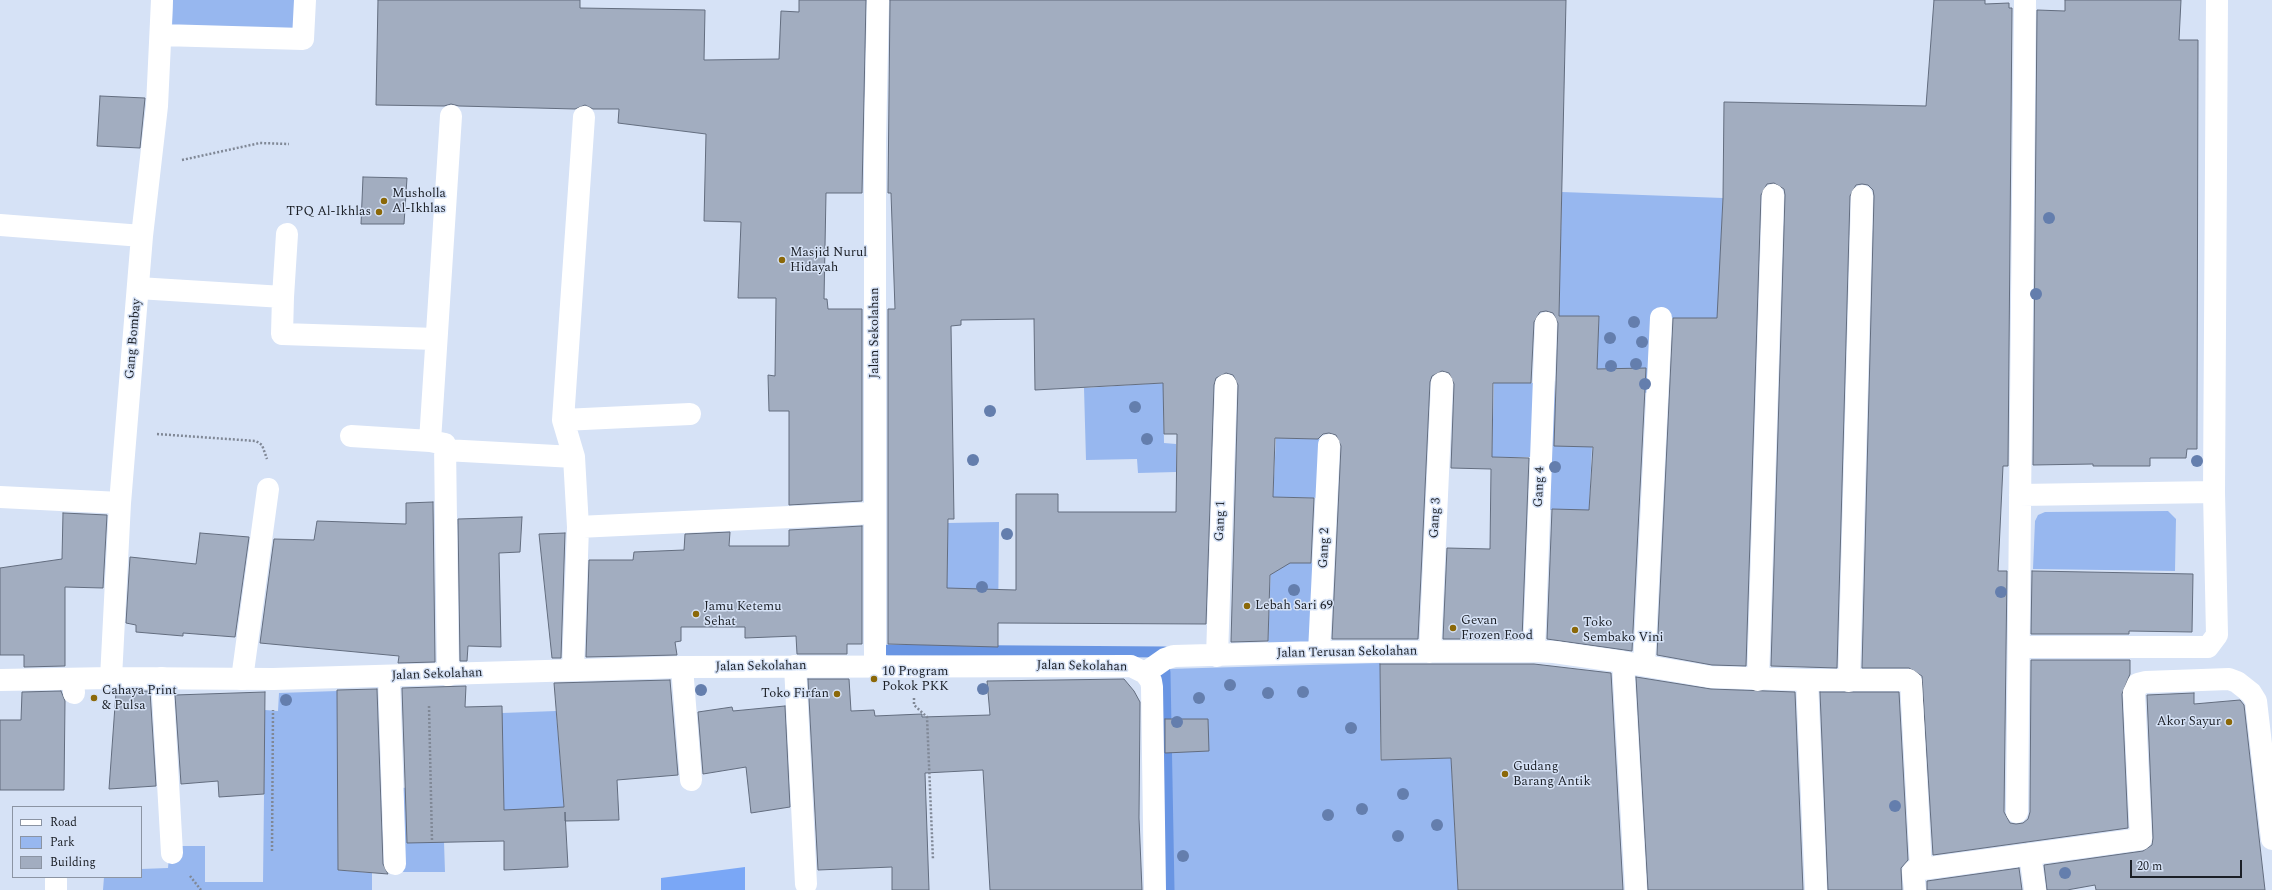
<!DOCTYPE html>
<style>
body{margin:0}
#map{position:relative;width:2272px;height:890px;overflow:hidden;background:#d6e2f6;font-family:Spectral,serif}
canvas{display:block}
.legend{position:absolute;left:12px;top:806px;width:130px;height:72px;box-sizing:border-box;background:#d6e2f6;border:1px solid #8b94a3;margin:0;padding:5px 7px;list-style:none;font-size:12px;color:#1b1f26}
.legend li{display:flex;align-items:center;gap:8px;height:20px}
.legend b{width:20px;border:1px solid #8b94a3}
.scale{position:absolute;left:2130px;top:860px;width:112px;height:18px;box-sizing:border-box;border:2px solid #1b1f26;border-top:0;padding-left:5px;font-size:12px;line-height:14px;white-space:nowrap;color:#1b1f26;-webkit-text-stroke:3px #d6e2f6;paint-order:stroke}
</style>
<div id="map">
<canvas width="2272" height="890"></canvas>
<ul class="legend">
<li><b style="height:5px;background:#fff"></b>Road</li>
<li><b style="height:11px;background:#97b7ef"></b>Park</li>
<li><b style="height:11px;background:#a2adc0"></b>Building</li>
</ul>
<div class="scale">20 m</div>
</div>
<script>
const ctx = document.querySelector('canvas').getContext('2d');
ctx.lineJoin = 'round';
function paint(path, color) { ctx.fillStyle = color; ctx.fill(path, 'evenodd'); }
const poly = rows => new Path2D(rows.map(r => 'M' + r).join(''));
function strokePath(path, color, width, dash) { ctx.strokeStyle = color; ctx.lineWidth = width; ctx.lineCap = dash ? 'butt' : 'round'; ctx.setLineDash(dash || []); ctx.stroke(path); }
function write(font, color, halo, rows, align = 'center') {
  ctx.font = font + ' Spectral,serif'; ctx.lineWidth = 3; ctx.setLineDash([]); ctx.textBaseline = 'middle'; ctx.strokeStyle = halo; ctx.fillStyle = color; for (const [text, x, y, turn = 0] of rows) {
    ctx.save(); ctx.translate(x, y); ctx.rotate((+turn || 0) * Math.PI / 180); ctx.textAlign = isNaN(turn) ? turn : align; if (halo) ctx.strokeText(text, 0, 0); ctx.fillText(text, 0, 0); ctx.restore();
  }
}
paint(poly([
 [173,0,298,0,296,31,172,29],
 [1562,192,1723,198,1718,318,1653,318,1650,393,1595,390,1599,317,1559,316],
 [1550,381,1555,381,1555,404,1568,404,1592,447,1589,510,1545,510],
 [1163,383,1164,443,1176,444,1176,472,1138,473,1137,459,1086,460,1084,388],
 [1494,383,1535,383,1533,457,1492,457],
 [1276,438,1322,439,1319,498,1273,497],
 [2168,511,2176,519,2175,571,2033,569,2035,521,2038,515,2045,512],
 [999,522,998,630,975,629,946,646,948,523],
 [1271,563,1316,563,1312,637,1307,644,1268,644],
 [1380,663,1380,760,1451,758,1458,890,1172,890,1167,669],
 [337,691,338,870,372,873,372,890,103,890,104,877,141,877,141,869,168,868,170,846,205,846,205,882,263,882,265,710,278,711,279,693],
 [556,711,564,807,504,845,502,713],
 [434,787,444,842,445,872,399,872,395,788]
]), '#97b7ef');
paint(poly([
 [745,867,745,890,661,890,661,878]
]), '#7aa7f6');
strokePath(poly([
 [888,650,1165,652],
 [1165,672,1169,890]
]), '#6995e3', 11);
const building = poly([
 [378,0,580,0,580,8,705,10,704,60,779,59,781,11,799,12,799,0,866,0,862,193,826,193,824,299,827,299,828,309,862,309,862,501,789,505,789,411,769,411,768,375,775,376,776,298,738,298,741,222,704,221,706,134,618,123,619,109,593,109,585,105,575,109,459,106,451,104,444,106,376,105,378,0],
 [890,0,1566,0,1559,316,1599,316,1597,369,1646,368,1632,651,1547,639,1552,509,1589,510,1593,447,1554,446,1558,323,1553,313,1546,311,1540,312,1534,322,1531,383,1493,383,1492,457,1529,458,1522,639,1443,639,1447,548,1490,549,1491,469,1451,468,1454,384,1449,373,1442,371,1432,376,1430,382,1418,639,1332,639,1341,446,1336,435,1329,433,1323,434,1318,439,1275,438,1273,497,1314,498,1311,563,1290,563,1270,575,1268,641,1231,642,1238,385,1233,375,1226,373,1216,378,1214,385,1206,624,998,623,998,647,888,644,888,309,895,309,891,193,888,193,890,0],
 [1034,319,1035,390,1163,383,1164,434,1177,434,1176,512,1058,512,1058,494,1016,494,1016,590,947,588,948,519,954,519,951,326,961,325,961,320,1034,319],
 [1934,0,1985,0,1985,4,2009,3,2009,8,2012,8,2008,466,2003,466,1998,571,2007,571,2004,812,2010,823,2016,824,2023,823,2028,819,2030,812,2031,660,2130,660,2130,674,2122,694,2128,828,1933,855,1922,676,1909,668,1862,668,1874,196,1873,190,1868,185,1862,184,1856,185,1850,196,1837,668,1771,666,1785,195,1784,189,1774,183,1767,184,1761,195,1746,666,1712,665,1657,655,1673,318,1717,318,1723,198,1724,102,1926,106,1934,0],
 [2065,0,2181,0,2179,40,2198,40,2197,449,2187,449,2186,458,2150,458,2150,466,2093,466,2093,464,2033,465,2037,10,2065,11,2065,0],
 [100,96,145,98,140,148,97,146,100,96],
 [363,177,407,178,404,224,361,224,363,177],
 [433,502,435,662,398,663,399,656,260,643,274,539,314,540,317,521,406,524,406,503,433,502],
 [63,513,107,515,103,588,65,587,65,666,24,667,24,655,0,655,0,568,62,559,63,513],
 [522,517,520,552,499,553,501,647,468,646,467,661,460,661,458,519,522,517],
 [862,526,862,644,847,644,847,654,797,654,796,636,745,638,745,627,681,627,681,641,675,642,677,655,586,657,589,560,633,560,634,552,684,550,685,534,730,532,729,546,789,546,789,530,862,526],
 [200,533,249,537,235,637,183,633,183,636,136,632,136,625,126,623,130,557,196,564,200,533],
 [565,533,561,658,552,658,539,534,565,533],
 [2032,571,2193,574,2192,632,2129,631,2129,634,2031,634,2032,571],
 [1380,664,1534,664,1611,673,1623,890,1458,890,1451,758,1381,760,1380,664],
 [1636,677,1711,689,1795,692,1803,890,1648,890,1636,677],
 [808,679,849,679,851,711,874,710,875,716,922,714,922,717,990,715,987,681,1124,679,1134,691,1140,702,1139,818,1142,890,990,890,983,770,925,773,929,890,892,890,892,867,818,870,808,679],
 [670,680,678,775,617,780,619,820,565,821,565,812,568,867,504,870,504,841,407,843,402,688,466,686,465,707,502,706,504,810,564,807,554,683,670,680],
 [377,689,383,864,388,874,338,870,337,690,377,689],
 [61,691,65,701,64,790,0,790,0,720,21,720,22,692,61,691],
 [150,691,156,786,109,789,116,692,150,691],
 [265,692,264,794,219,797,218,781,181,784,175,695,265,692],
 [1820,692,1899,692,1908,860,1901,868,1902,890,1828,890,1820,692],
 [2194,693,2194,704,2240,700,2244,705,2265,890,2096,890,2095,885,2067,890,2047,890,2044,865,2143,851,2152,845,2153,838,2147,695,2194,693],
 [785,706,790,807,751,813,746,767,703,774,698,712,732,707,733,711,785,706],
 [1165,719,1208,719,1209,751,1165,753,1165,719],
 [2019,868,2022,890,1927,890,1927,881,2019,868]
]);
paint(building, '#a2adc0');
strokePath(building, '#636d7f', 1);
strokePath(poly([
 [182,160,260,143,289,144],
 [157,434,256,441,262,445,267,459],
 [914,698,914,705,927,717,933,860],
 [429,706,432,841],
 [272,851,273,710],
 [190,876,201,890]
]), '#808896', 2.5, [2, 2]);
strokePath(poly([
 [138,288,283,297,287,234],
 [283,297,282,334,436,339],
 [563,420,690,414],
 [351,436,430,441],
 [445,450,574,457],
 [578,527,574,457,563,420,584,117],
 [795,666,806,884],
 [682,667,691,780],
 [573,670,578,527,875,513],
 [448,675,445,444,430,441,451,116],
 [389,677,395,864],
 [162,678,172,853],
 [73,679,74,693],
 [242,679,268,489],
 [1758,680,1773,195],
 [1908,680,1911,682,1921,869],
 [1849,681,1862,196],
 [2030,854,2035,890],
 [56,890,56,880],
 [1915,890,1913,872,1915,870,2141,839,2134,693]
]), '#fff', 22);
strokePath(poly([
 [161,35,303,39,305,0],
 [0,225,142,236],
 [2020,495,2214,492,2217,0],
 [0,497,120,503],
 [2019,647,2208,647,2217,635,2214,492],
 [1534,651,1546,323],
 [1319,652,1329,445],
 [1430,652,1442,383],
 [1217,656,1226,385],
 [1623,662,1636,890],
 [1644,665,1661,318],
 [875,666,875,142,878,0],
 [1145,673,1165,659,1174,656,1319,652,1534,651,1554,652,1623,662,1711,677,1807,680,1908,680],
 [111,678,120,503,142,236,157,106,162,0],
 [0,680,111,678,273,679,682,667,1131,666,1145,673,1151,681,1152,687,1155,890],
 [1807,680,1816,890],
 [2134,693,2138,684,2146,682,2229,679,2237,682,2251,693,2256,701,2272,839],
 [2017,812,2025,0]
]), '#fff', 22);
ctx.fillStyle = '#647ead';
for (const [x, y] of [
 [2049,218],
 [2036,294],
 [1634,322],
 [1610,338],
 [1642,342],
 [1636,364],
 [1611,366],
 [1645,384],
 [1135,407],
 [990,411],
 [1147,439],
 [973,460],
 [2197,461],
 [1555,467],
 [1007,534],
 [982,587],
 [1294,590],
 [2001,592],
 [1230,685],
 [983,689],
 [701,690],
 [1303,692],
 [1268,693],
 [1199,698],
 [286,700],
 [1177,722],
 [1351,728],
 [1403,794],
 [1895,806],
 [1362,809],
 [1328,815],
 [1437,825],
 [1398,836],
 [1183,856],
 [2065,873]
]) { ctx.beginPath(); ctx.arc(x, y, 6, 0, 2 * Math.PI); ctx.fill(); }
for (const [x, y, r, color] of [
 [384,201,4,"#8b6808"],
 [379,212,4,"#8b6808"],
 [782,260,4,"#8b6808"],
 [1247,606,4,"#8b6808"],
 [696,614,4,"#8b6808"],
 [1453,628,4,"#8b6808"],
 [1575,630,4,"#8b6808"],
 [874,679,4,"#8b6808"],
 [837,694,4,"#8b6808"],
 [94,698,4,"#8b6808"],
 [2229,722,4,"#8b6808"],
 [1505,774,4,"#8b6808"]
]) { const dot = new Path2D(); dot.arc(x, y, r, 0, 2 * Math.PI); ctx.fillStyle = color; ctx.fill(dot); strokePath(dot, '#d6e2f6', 1.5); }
write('13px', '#1b1f26', '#d6e2f6', [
 ["Musholla",392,194],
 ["Al-Ikhlas",392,209],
 ["TPQ Al-Ikhlas",371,212,"right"],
 ["Masjid Nurul",790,253],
 ["Hidayah",790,268],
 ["Lebah Sari 69",1255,606],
 ["Jamu Ketemu",704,607],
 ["Sehat",704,622],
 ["Gevan",1461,621],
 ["Frozen Food",1461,636],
 ["Toko",1583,623],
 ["Sembako Vini",1583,638],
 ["10 Program",882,672],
 ["Pokok PKK",882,687],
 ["Cahaya Print",102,691],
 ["& Pulsa",102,706],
 ["Toko Firfan",829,694,"right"],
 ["Akor Sayur",2221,722,"right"],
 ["Gudang",1513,767],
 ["Barang Antik",1513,782]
], 'left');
write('13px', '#1b1f26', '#d6e2f6', [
 ["Jalan Sekolahan",875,333,-90],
 ["Gang Bombay",134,339,-85],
 ["Gang 4",1540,487,-88],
 ["Gang 3",1436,518,-87],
 ["Gang 1",1221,521,-88],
 ["Gang 2",1325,548,-88],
 ["Jalan Terusan Sekolahan",1347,653,-1],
 ["Jalan Sekolahan",761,667,-1],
 ["Jalan Sekolahan",1082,667,1],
 ["Jalan Sekolahan",437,675,-2]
]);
</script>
